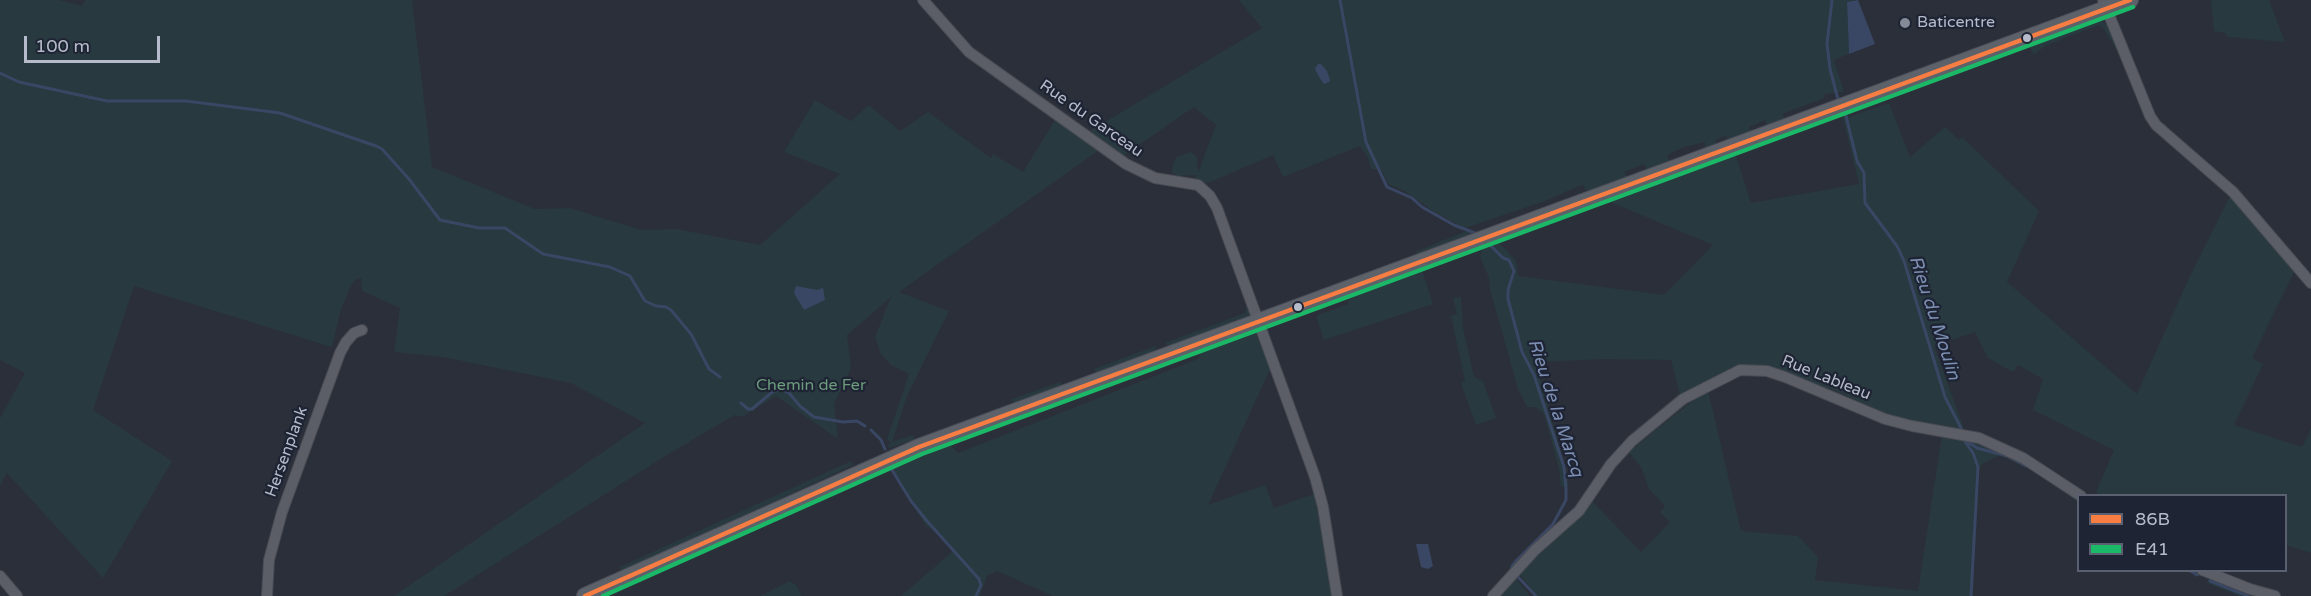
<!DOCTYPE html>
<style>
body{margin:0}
#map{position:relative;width:2311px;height:596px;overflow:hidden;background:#2b2f39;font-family:"Varela Round",sans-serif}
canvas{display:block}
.legend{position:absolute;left:2077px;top:494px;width:210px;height:78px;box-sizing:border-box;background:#1e2434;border:2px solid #5a6070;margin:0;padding:8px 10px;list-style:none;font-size:18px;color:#b5bbca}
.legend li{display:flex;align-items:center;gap:12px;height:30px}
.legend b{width:30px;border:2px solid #5a6070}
.scale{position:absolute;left:24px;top:36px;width:136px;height:27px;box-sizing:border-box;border:3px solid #b5bbca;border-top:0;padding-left:8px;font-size:18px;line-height:21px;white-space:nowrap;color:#b5bbca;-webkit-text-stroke:4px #1e2434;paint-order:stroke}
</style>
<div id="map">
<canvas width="2311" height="596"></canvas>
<ul class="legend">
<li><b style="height:8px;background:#f77d43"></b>86B</li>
<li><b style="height:8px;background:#1ab867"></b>E41</li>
</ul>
<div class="scale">100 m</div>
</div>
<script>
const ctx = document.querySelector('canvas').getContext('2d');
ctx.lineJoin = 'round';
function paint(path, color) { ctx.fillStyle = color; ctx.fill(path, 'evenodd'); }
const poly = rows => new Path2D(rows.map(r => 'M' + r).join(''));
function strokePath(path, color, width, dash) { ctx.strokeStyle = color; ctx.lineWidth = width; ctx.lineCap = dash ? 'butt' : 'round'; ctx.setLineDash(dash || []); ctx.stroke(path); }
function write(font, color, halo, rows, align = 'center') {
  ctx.font = font + ' "Varela Round",sans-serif'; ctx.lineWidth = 4.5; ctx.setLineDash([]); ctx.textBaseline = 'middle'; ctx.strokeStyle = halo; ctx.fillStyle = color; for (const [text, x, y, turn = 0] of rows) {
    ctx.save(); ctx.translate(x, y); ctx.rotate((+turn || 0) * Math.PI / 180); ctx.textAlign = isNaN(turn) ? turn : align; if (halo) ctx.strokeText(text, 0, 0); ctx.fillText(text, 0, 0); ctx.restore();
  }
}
paint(poly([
 [0,0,59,0,82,6,85,0,412,0,432,167,535,209,570,208,641,230,676,229,760,245,840,174,784,152,815,100,851,121,869,105,900,131,928,112,991,158,993,154,1023,172,1057,117,1099,150,899,292,949,311,907,396,892,442,913,435,914,440,889,448,888,445,891,443,887,439,909,374,891,365,881,354,875,337,891,297,847,335,851,368,834,404,838,439,776,396,742,417,735,415,726,420,667,455,444,596,394,596,645,423,571,383,443,357,394,352,400,308,362,291,361,278,355,280,351,286,341,309,332,347,134,286,93,410,172,461,103,578,7,473,0,485,0,418,25,373,0,360],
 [1239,0,1856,0,1847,2,1849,54,1834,60,1844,92,1825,94,1824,98,1782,114,1785,119,1767,126,1765,120,1749,127,1751,132,1731,140,1724,136,1715,140,1716,145,1705,148,1705,142,1684,147,1667,155,1669,161,1648,170,1644,164,1624,172,1627,177,1590,192,1585,190,1584,185,1579,186,1545,201,1465,228,1433,211,1404,191,1388,184,1381,169,1371,169,1368,158,1360,146,1283,177,1273,155,1208,183,1195,179,1196,175,1178,176,1173,173,1172,168,1176,157,1191,152,1197,157,1198,173,1216,125,1194,107,1123,156,1088,132,1262,28],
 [2211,0,2269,0,2285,42,2228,37,2225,33,2214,31],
 [2099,19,2108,25,2121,57,2104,29,2099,25,2047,45,2033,55,2030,45],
 [1889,103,1910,157,1945,127,1959,140,1962,137,2039,211,2007,282,2137,394,2190,276,2230,196,2295,270,2252,358,2263,364,2234,425,2302,447,2311,429,2311,553,2286,545,2286,496,2102,496,2096,492,2114,450,2033,410,2043,379,2018,365,2013,372,1988,358,1975,332,1934,346,1964,429,1914,422,1894,417,1829,388,1827,391,1752,365,1742,365,1680,395,1671,360,1602,359,1543,362,1538,367,1538,371,1568,477,1568,487,1561,486,1559,469,1544,414,1536,407,1527,407,1518,389,1490,289,1489,278,1480,257,1483,247,1498,241,1516,261,1518,276,1664,295,1713,245,1608,201,1735,153,1751,203,1859,184,1842,114,1847,112,1849,117],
 [1469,230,1471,236,1417,255,1417,251],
 [1422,270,1433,304,1324,340,1316,316,1348,304,1348,301,1357,293],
 [1461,297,1463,328,1474,377,1483,381,1496,418,1476,425,1461,383,1465,381,1451,316,1457,314,1453,298],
 [1247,306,1250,313,1249,317,1169,347,1165,343,1245,313],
 [1255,332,1271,367,1208,505,1265,485,1274,508,1314,494,1335,596,1053,596,997,571,987,576,980,596,901,596,953,551,937,533,926,526,891,470,950,445,958,453,1198,359,1201,352],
 [1156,346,1155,351,1096,373,1094,369],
 [1060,382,1063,386,1014,404,1012,399],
 [1708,390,1741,531,1798,536,1818,557,1815,580,1918,591,1942,435,1968,437,2027,462,2078,496,2078,502,2030,469,2000,455,1982,464,1977,472,1973,596,1537,596,1520,575,1529,564,1527,562,1579,518,1591,505,1591,500,1641,552,1670,522,1660,512,1665,506,1649,489,1642,469,1629,452,1703,392],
 [851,461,853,465,622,572,620,567],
 [1514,576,1530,596,1496,596],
 [2209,577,2264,596,2239,596,2207,583],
 [790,581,797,586,801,596,760,596]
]), '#28393f');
paint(poly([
 [1858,0,1875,44,1849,54,1847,2],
 [1318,64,1321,64,1327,71,1330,80,1329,82,1324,84,1319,77,1315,69],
 [796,286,817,290,823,288,825,300,804,310,794,293],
 [1416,544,1428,544,1433,566,1428,569,1421,567]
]), '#394764');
strokePath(poly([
 [1340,0,1366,142,1387,187,1412,198,1422,207,1454,225,1475,233],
 [1832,0,1827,44,1830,69,1838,99],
 [0,73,19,82,107,101,186,101,280,113,376,146,382,149,409,179,440,220,479,228,505,228,543,254,610,267,630,276,645,301,656,306,666,307,671,310,691,334,709,369,720,377],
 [1846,116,1857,161,1864,173,1865,203,1897,246,1904,261,1945,397,1962,430],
 [1491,246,1503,258,1509,260,1514,271,1508,290,1508,299,1522,352,1534,375,1564,467,1566,489,1566,500,1553,524,1517,560,1512,566,1511,570],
 [741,403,748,409,752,409,771,393,780,389,789,393,800,406,814,417,843,422,857,421,865,426],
 [871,430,881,440,885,449],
 [1964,440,1973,453,1978,467,1971,596],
 [1968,442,1977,448,2007,456,2026,466],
 [892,470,911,501,927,521,979,579,981,585,976,596],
 [2189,570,2197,575],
 [1517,576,1536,596],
 [2210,581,2248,596]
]), '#394764', 3);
const minor = poly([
 [923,0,969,52,1126,164,1155,178,1198,185,1210,196,1217,208,1315,477,1323,507,1337,596],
 [2103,0,2150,116,2156,125,2233,192,2311,283],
 [2202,570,2250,589,2275,596],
 [0,576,17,596],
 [267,596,269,560,282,512,340,353,346,342,354,333,362,330],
 [1493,596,1535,550,1579,511,1611,464,1632,441,1683,399,1740,370,1767,371,1785,377,1885,419,1912,426,1979,438,2023,458,2081,496]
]);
const primary = poly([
 [585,596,919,447,2130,0]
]);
strokePath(minor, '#474a52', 12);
strokePath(primary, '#494c56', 18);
strokePath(minor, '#5b5e67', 10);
strokePath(primary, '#5d6169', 16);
strokePath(poly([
 [585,596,919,447,2130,0]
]), '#f77d43', 4.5);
strokePath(poly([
 [603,596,922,454,2133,7]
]), '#1ab867', 4.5);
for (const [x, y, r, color] of [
 [1905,23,6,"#858a97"],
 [2027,38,5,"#b5bbca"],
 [1298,307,5,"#b5bbca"]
]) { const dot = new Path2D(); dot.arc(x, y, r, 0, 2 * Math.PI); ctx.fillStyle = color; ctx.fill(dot); strokePath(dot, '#1e2434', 2); }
write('16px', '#b5bbca', '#1e2434', [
 ["Baticentre",1917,23]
], 'left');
write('16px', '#b5bbca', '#1e2434', [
 ["Rue du Garceau",1091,119,35],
 ["Rue Lableau",1826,378,22],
 ["Hersenplank",287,452,-70]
]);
write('16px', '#6c9b7c', '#1e2434', [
 ["Chemin de Fer",811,386]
]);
write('italic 18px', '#7c8eb2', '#1e2434', [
 ["Rieu du Moulin",1934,318,72],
 ["Rieu de la Marcq",1555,408,72]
]);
</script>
